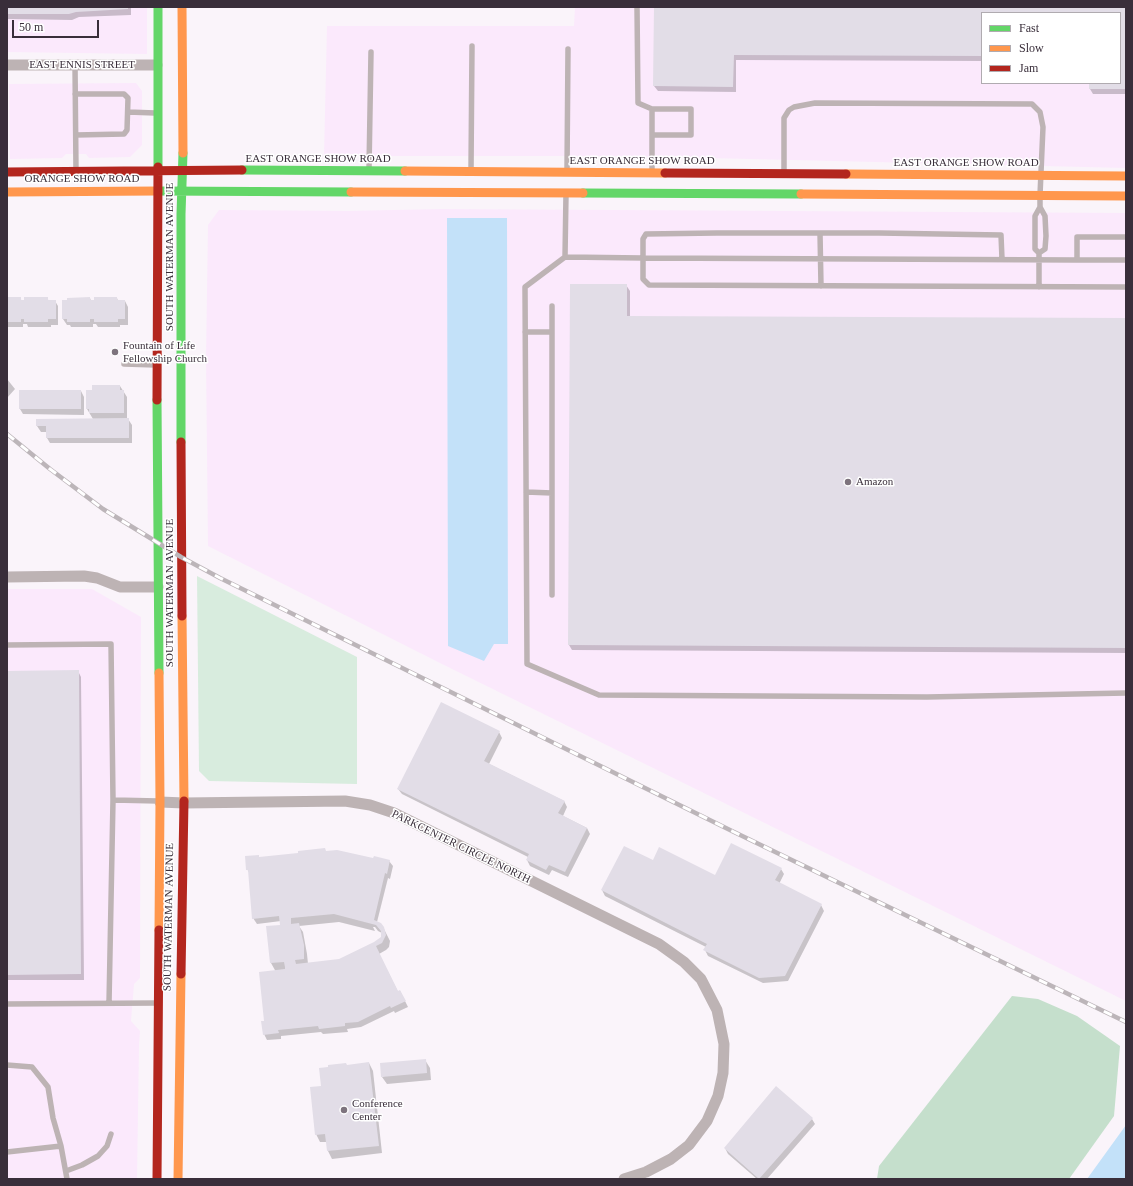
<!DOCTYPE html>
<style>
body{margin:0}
#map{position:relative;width:1133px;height:1186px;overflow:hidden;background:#faf4fa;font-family:Georgia,serif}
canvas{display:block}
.frame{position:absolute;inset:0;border:8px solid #392e3a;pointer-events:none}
.legend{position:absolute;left:981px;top:12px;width:140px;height:72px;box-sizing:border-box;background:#fff;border:1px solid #b0abb0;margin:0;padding:5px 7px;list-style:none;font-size:12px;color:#392e3a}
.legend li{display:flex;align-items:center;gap:8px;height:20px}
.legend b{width:20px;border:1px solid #b0abb0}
.scale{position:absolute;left:12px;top:20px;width:87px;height:18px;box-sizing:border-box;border:2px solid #392e3a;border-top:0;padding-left:5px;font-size:12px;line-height:14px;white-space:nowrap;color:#392e3a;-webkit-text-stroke:3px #fff;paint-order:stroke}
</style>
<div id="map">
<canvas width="1133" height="1186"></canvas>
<div class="frame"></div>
<ul class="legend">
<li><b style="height:5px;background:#63d668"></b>Fast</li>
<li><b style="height:5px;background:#ff974d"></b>Slow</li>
<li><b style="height:5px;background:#b3261e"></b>Jam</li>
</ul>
<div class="scale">50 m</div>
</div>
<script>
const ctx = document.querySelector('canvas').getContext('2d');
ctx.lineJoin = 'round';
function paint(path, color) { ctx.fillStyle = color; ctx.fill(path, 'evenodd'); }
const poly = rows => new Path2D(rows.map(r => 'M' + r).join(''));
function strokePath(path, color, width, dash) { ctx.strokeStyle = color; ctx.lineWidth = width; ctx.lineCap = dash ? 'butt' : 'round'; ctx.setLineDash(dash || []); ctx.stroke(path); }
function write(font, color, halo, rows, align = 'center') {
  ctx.font = font + ' Georgia,serif'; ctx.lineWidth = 3; ctx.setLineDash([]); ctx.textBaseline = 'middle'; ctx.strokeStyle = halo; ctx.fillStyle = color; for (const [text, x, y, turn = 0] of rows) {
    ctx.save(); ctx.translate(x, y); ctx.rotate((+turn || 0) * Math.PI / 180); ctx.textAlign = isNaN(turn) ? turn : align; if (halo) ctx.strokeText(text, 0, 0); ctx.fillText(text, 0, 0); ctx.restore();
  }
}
paint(poly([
 [7,7,147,7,147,54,7,52],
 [575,7,1126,7,1126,168,625,156,324,156,327,26,574,26],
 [982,13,1120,13,1120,83,982,83],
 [136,83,142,91,142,145,130,157,89,158,86,154,66,154,62,158,10,159,9,84],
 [441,209,1126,213,1126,1001,440,663,208,546,206,358,208,225,219,210,348,211],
 [7,589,92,589,141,617,140,978,134,984,131,1021,140,1031,139,1045,137,1179,7,1179]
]), '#fbe9fc');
paint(poly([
 [197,576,357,657,357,784,209,781,199,771]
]), '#d8ecde');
paint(poly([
 [1012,996,1038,999,1077,1016,1120,1046,1114,1116,1069,1179,877,1179,879,1166]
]), '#c5dfcc');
paint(poly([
 [447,218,507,218,508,644,494,644,484,661,448,646],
 [1126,1125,1126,1179,1087,1179]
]), '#c3e1f9');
paint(poly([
 [7,7,131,7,131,15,79,17,72,20,7,19],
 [655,7,1126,7,1126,94,1093,94,1090,89,1090,83,1120,83,1120,13,982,13,982,61,736,60,736,92,658,91,654,86],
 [626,285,630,291,630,317,1126,319,1126,653,572,650,569,645],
 [7,298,20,298,22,301,47,298,49,301,55,301,58,306,58,325,51,325,51,327,28,327,27,324,23,324,23,327,7,327],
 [90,298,91,301,117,298,118,301,125,301,128,307,128,325,120,325,120,327,98,327,96,324,93,324,93,327,71,327,70,325,67,325,63,319,63,301],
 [7,379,15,389,7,398],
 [120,386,127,397,127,419,128,419,132,425,132,443,50,443,47,438,47,432,41,432,37,426,93,419,87,409],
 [81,391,84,397,84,415,23,414,20,409],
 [78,671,81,677,84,980,7,980,7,672],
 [499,732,502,738,489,764,564,801,567,807,563,816,587,828,590,834,568,877,552,870,549,875,530,866,527,860,528,857,402,794,398,789],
 [327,852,389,861,393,866,390,879,388,878,377,922,383,927,390,941,389,947,386,950,379,954,398,992,400,991,408,1007,395,1013,394,1011,361,1027,347,1029,348,1032,323,1034,321,1032,281,1036,281,1039,267,1040,264,1034,265,1022,276,972,271,963,281,926,281,921,257,924,253,918,250,874,247,869,258,856,260,858],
 [339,922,375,931,373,927,375,927,378,931,382,933,382,938,374,943,339,960,308,964,307,954,303,932,299,926],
 [653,861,716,877,781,869,784,874,779,884,821,905,824,911,788,981,763,983,708,956,705,950,706,947,605,896,602,890],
 [425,1060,430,1068,431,1080,387,1084,382,1077],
 [369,1063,373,1071,382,1153,332,1159,328,1151,327,1142,320,1142,316,1134,322,1086,347,1066],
 [812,1119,815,1124,767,1179,757,1179,728,1154,725,1148]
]), '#0003');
paint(poly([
 [7,7,128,7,128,9,76,12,69,14,7,14],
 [654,7,1126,7,1126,89,1089,89,1089,83,1120,83,1120,13,982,13,982,56,734,55,733,87,653,86],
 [570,284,627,284,627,316,1126,318,1126,648,568,645],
 [7,297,21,297,21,300,24,300,24,297,48,297,48,300,56,300,56,319,48,319,48,322,24,322,24,319,21,319,21,322,7,322],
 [90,297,90,300,94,300,94,297,117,297,117,300,125,300,125,319,118,319,118,322,94,322,94,319,90,319,90,322,67,322,67,319,62,319,62,300,67,300,67,298],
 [92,385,120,385,120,390,124,390,124,413,89,413,89,409,86,409,86,390,92,390],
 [19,390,81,390,81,409,19,409],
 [129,418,129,438,46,438,46,426,36,426,36,419],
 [79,670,81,974,7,975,7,671],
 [441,702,500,731,484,761,565,801,558,813,587,828,565,872,549,865,546,870,526,860,529,854,397,789],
 [731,843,782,868,775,880,822,904,785,976,759,978,703,950,707,944,601,890,624,846,653,860,659,847,715,875],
 [325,848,326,851,337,850,373,858,374,856,390,860,387,874,385,873,374,920,381,923,384,927,386,935,382,943,376,946,398,991,400,990,406,1001,391,1008,390,1006,358,1022,345,1023,345,1026,319,1029,318,1026,278,1030,279,1033,263,1035,261,1021,264,1021,259,972,285,969,285,967,284,962,270,963,266,926,280,925,279,916,252,919,248,870,246,870,245,856,259,855,259,857,298,853,298,851],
 [334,914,376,925,381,931,381,937,374,942,339,959,296,964,295,960,304,959,304,945,299,923,291,924,291,918],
 [426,1059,427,1073,381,1077,380,1063],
 [369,1062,379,1146,327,1151,325,1134,315,1135,310,1087,321,1086,319,1068,328,1067,328,1065,346,1063,347,1065],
 [776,1086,813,1118,759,1179,724,1148]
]), '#e2dde7');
strokePath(poly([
 [637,7,638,103,652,109,652,171],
 [75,65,76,171],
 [75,94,124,94,128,98,127,130,124,134,76,135],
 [128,112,155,113],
 [652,135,691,135,691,109,652,109],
 [369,169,371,52],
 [471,170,472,46],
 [567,170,568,49],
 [784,173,784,118,789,110,794,107,815,103,1032,104,1040,112,1043,127,1040,195,1040,207,1045,216,1046,236,1045,249,1039,253],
 [566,194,565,257,525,287,527,664,599,695,927,697,1126,693],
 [820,233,821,286],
 [1126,237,1077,237,1077,260,1126,260],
 [565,257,643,258,643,279,649,285,1126,287],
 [1002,259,1001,235,879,233,717,233,646,234,643,239,643,258,1077,260],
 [1039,287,1039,253,1035,249,1035,216,1040,207],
 [525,332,552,332],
 [124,364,156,365],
 [526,492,552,493],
 [552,595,552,306],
 [7,645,111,644,113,800,158,801],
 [109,1003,113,800],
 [7,1004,157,1003],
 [7,1065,32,1067,48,1087,53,1118,61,1146],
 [7,1152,61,1146,67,1179],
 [66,1171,82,1165,98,1156,107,1146,111,1134]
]), '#bdb3b4', 5.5);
strokePath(poly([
 [7,65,157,65],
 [7,577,84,576,97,578,120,587,158,587],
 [160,802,184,803,345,801,370,805,394,813,659,944,684,962,701,979,717,1010,724,1044,723,1073,718,1096,707,1121,689,1145,671,1159,646,1172,624,1179]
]), '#bdb3b4', 11);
strokePath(poly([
 [158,167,158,7],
 [242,170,405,171],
 [158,191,351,192],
 [583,193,801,194],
 [157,400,159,673],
 [181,442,181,214,183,153]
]), '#63d668', 9);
strokePath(poly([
 [182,7,183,153],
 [405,171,665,173],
 [846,174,1126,176],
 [7,192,158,191],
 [351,192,583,193],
 [801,194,1126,196],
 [182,616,184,801],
 [159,673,160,802,159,930],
 [178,1179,181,974]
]), '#ff974d', 9);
strokePath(poly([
 [7,172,242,170],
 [665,173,846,174],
 [157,400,158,167],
 [181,442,182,616],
 [181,974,184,801],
 [157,1179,159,930]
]), '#b3261e', 9);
const rail = poly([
 [7,434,50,469,103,509,181,557,220,578,734,832,1126,1022]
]);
strokePath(rail, '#bcb5b9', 4.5);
strokePath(rail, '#fff', 3, [9]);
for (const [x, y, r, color] of [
 [115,352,4,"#7d737d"],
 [848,482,4,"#7d737d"],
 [344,1110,4,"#7d737d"]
]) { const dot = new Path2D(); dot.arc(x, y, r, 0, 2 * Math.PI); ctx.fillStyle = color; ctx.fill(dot); strokePath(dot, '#fff', 1.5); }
write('11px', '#392e3a', '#fff', [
 ["EAST ENNIS STREET",82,65],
 ["EAST ORANGE SHOW ROAD",318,159],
 ["EAST ORANGE SHOW ROAD",642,161],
 ["EAST ORANGE SHOW ROAD",966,163],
 ["ORANGE SHOW ROAD",82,179],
 ["SOUTH WATERMAN AVENUE",170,257,-90],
 ["SOUTH WATERMAN AVENUE",170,593,-90],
 ["PARKCENTER CIRCLE NORTH",461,847,26],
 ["SOUTH WATERMAN AVENUE",169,917,-89]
]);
write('11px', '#392e3a', '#fff', [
 ["Fountain of Life",123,346],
 ["Fellowship Church",123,359],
 ["Amazon",856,482],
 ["Conference",352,1104],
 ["Center",352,1117]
], 'left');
</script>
